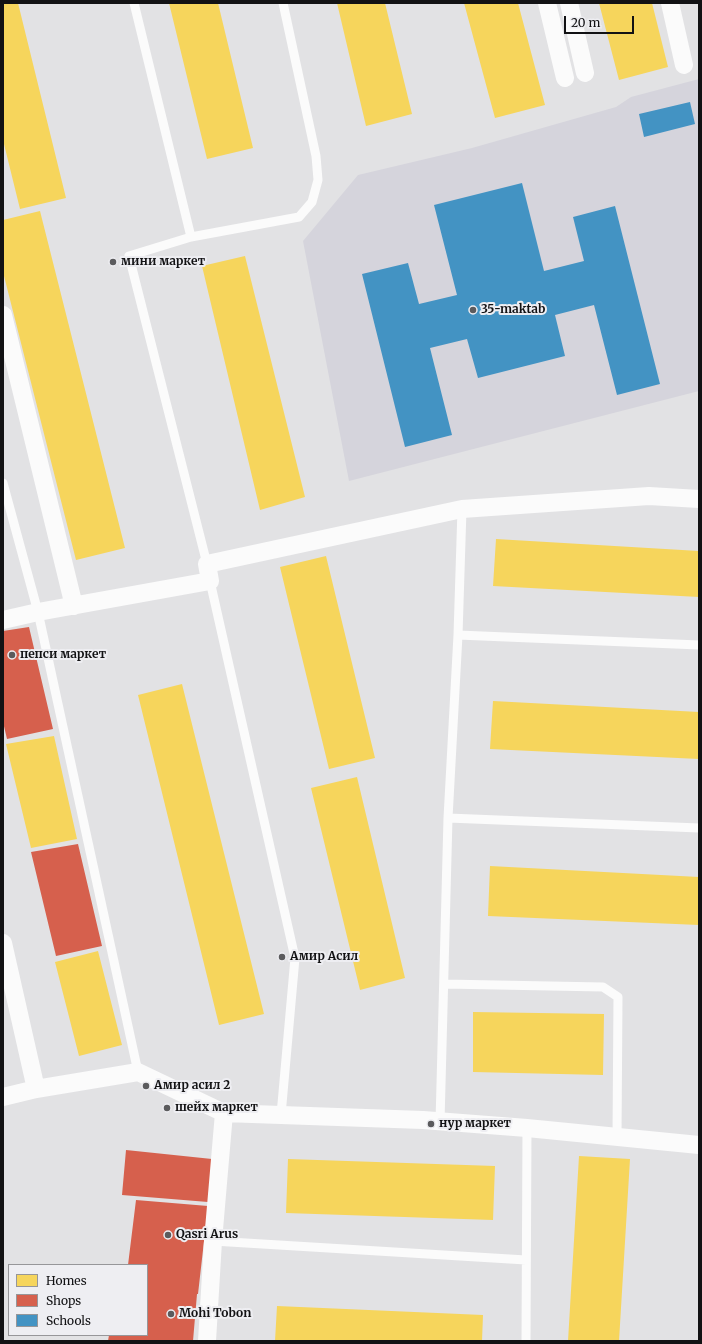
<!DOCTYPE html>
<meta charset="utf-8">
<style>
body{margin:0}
#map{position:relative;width:702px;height:1344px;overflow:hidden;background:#e2e2e4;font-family:Merriweather,serif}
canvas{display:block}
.frame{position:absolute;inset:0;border:4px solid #121214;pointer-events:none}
.legend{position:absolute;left:8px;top:1264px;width:140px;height:72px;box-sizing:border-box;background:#eeeef2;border:1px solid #969699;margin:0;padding:5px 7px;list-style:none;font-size:12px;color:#121214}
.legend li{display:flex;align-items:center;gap:8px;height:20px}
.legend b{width:20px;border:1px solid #969699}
.scale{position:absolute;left:564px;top:16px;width:70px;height:18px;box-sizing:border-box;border:2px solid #121214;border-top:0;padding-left:5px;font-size:12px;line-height:14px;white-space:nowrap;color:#121214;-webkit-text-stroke:3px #eeeef2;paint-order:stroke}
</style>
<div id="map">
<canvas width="702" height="1344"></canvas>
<div class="frame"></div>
<ul class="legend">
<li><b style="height:11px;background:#f6d55c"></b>Homes</li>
<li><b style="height:11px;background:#d6604d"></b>Shops</li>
<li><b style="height:11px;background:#4393c3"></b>Schools</li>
</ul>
<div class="scale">20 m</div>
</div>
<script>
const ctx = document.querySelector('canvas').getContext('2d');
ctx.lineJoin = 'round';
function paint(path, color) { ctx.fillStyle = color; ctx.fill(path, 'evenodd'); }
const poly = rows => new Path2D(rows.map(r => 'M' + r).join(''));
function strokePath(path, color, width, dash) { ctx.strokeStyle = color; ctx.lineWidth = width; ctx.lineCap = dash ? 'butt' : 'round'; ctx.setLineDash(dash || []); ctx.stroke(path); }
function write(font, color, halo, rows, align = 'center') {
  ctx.font = font + ' Merriweather,serif'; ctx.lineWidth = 4; ctx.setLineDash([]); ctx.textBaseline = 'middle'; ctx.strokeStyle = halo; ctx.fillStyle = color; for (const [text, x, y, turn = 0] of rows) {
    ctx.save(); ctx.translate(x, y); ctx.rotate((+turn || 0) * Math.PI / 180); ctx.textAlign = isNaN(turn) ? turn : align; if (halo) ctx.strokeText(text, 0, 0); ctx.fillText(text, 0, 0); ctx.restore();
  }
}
paint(poly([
 [699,79,699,391,349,481,303,241,358,175,472,148,616,107,631,97]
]), '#d5d4dc');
paint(poly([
 [3,3,18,3,66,198,20,209,3,140],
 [169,3,218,3,253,148,207,159],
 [337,3,385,3,412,114,366,126],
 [464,3,518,3,545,105,495,118],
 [599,3,652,3,668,67,619,80],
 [40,211,125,548,76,560,3,272,3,220],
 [245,256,305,497,260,510,202,266],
 [496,539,699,551,699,597,493,586],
 [326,556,375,758,329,769,280,567],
 [182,684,264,1014,219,1025,138,695],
 [493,701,699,712,699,759,490,749],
 [54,736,77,839,31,848,6,744],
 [357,777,405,978,360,990,311,788],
 [490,866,699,877,699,925,488,916],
 [98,951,122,1045,79,1056,55,962],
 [473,1012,604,1014,603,1075,473,1072],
 [579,1156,630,1159,619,1341,568,1341],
 [288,1159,495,1166,493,1220,286,1213],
 [277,1306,483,1315,482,1341,275,1341]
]), '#f6d55c');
paint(poly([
 [29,627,53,729,7,739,3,722,3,631],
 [78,844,102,946,56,956,31,852],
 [126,1150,212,1159,208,1202,122,1195],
 [136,1200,208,1206,198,1294,197,1294,193,1341,108,1341,109,1335,147,1335,147,1265,128,1265]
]), '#d6604d');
paint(poly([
 [690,102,695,124,644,137,639,114],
 [522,183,544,271,584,261,573,217,615,206,660,384,617,395,594,305,555,315,565,356,478,378,467,339,430,348,452,435,405,447,362,274,408,263,419,304,457,295,434,205]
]), '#4393c3');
strokePath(poly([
 [134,3,191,237],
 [3,483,38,612,138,1072],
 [462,509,458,635,448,818,699,828],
 [207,564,129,256,191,237,299,217,312,202,318,180,316,156,283,3],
 [210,581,295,958,281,1115],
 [458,635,699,645],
 [444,984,603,987,618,997,617,1137],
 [440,1122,448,818],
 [213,1241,526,1260],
 [526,1341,527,1128]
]), '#fbfbfb', 9);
strokePath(poly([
 [547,3,565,78],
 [569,3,585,73],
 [670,3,684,65],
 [3,315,74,606],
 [3,620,38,612,210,581,207,564,462,509,649,496,699,499],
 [3,943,36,1089],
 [3,1097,36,1089,138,1072,224,1113,423,1120,527,1128,699,1145],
 [207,1341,213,1241,224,1113]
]), '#fbfbfb', 18);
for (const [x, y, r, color] of [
 [113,262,4,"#5b5b5d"],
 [473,310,4,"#5b5b5d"],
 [12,655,4,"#5b5b5d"],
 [282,957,4,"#5b5b5d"],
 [146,1086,4,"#5b5b5d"],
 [167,1108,4,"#5b5b5d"],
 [431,1124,4,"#5b5b5d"],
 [168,1235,4,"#5b5b5d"],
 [171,1314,4,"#5b5b5d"]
]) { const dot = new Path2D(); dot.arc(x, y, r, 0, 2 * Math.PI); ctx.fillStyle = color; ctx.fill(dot); strokePath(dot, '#eeeef2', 1.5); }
write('bold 12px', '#121214', '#eeeef2', [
 ["мини маркет",121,262],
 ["35-maktab",481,310],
 ["пепси маркет",20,655],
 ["Амир Асил",290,957],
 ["Амир асил 2",154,1086],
 ["шейх маркет",175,1108],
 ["нур маркет",439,1124],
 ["Qasri Arus",176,1235],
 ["Mohi Tobon",179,1314]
], 'left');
</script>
